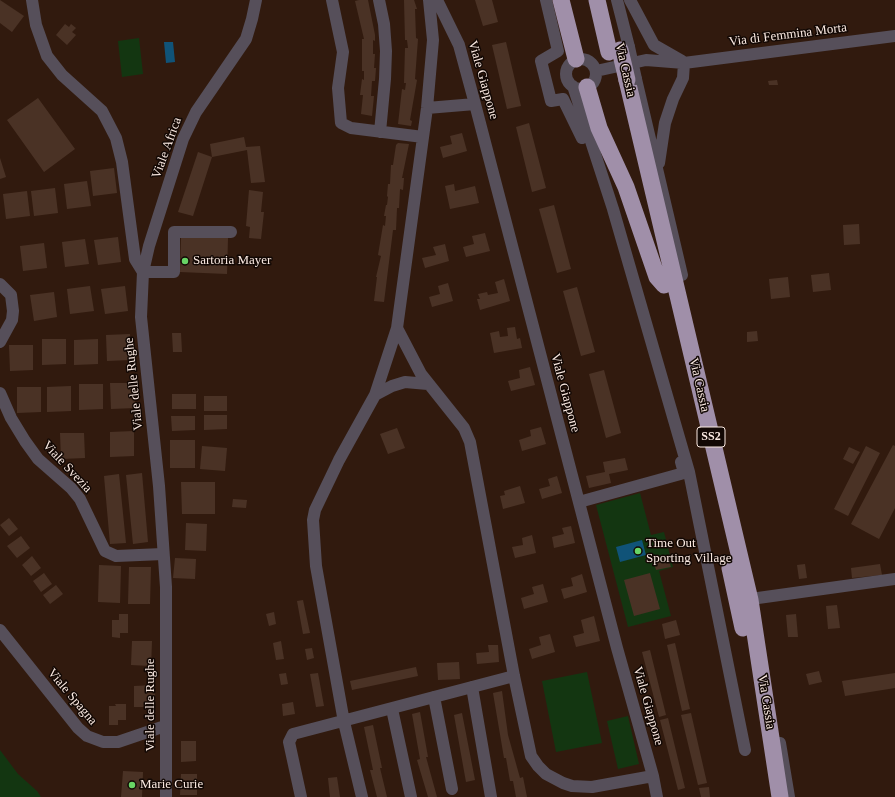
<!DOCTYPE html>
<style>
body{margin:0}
canvas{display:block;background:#311a0e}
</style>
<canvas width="895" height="797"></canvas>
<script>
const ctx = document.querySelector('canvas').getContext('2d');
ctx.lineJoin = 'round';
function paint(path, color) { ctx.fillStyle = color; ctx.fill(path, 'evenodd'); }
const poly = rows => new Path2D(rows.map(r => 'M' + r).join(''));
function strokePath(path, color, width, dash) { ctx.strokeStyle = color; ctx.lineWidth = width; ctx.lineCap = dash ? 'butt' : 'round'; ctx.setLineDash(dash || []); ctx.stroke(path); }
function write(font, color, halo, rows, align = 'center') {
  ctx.font = font + ' "Times New Roman",serif'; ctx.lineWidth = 3; ctx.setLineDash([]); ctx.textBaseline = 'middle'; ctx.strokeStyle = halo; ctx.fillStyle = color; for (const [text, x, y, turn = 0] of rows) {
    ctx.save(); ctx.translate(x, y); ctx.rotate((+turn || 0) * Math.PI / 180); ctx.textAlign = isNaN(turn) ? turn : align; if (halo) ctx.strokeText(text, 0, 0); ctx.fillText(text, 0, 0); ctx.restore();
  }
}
paint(poly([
 [139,38,143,74,122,77,118,41],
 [640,493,651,535,664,532,673,567,659,571,671,616,628,627,596,505],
 [587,672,602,743,556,752,542,681],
 [628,716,639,764,618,769,607,721],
 [0,750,18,774,37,791,41,797,0,797]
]), '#133611');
paint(poly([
 [164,42,173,42,175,62,166,63],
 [642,540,646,555,620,562,616,547]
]), '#105378');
paint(poly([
 [0,0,24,16,12,32,0,23],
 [359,0,368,0,375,35,375,41,373,40,373,54,375,54,374,68,376,68,375,81,372,81,371,96,374,96,372,116,361,114,363,95,360,95,362,79,364,80,364,71,362,71,362,39,364,39,355,1],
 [404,0,414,0,417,9,415,9,416,38,418,39,415,79,417,80,410,120,412,121,411,126,398,124,402,89,405,90,406,83,404,83,405,48,408,48,407,40,405,40],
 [475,0,492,0,498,22,483,26],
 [65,24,69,27,71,24,76,28,72,32,76,35,67,45,56,35],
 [506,42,521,106,507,109,492,45],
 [777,80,778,85,769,85,768,81],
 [38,98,75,149,44,172,7,120],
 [529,123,546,188,532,192,516,127],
 [462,133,467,151,443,158,440,147,452,144,450,136],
 [244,137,246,147,260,146,265,182,251,183,247,150,212,157,210,144],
 [398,143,409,144,402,178,404,178,403,190,400,189,399,208,397,208,396,230,393,230,384,302,374,301,377,277,376,277,381,256,378,255,383,225,385,226,386,216,384,216,386,205,387,205,388,197,387,196,388,184,390,184,391,165,393,165,396,145],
 [198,152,212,157,193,216,178,212],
 [0,158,6,177,0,179],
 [114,168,117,193,93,196,90,171],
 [87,181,91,206,67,209,64,184],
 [454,184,455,191,475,186,479,203,450,209,445,186],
 [55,188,58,213,34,216,31,191],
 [249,190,263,192,261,212,264,212,261,239,249,238,250,227,246,226],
 [27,191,30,216,6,219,3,194],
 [554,205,571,269,557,273,539,209],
 [859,224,860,244,844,245,843,225],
 [485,233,490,251,466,257,463,247,474,244,472,236],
 [118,237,121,262,98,265,94,240],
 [181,237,228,238,227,274,180,272],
 [85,239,89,264,65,267,62,242],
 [44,243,47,268,23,271,20,246],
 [445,244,449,261,425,268,422,258,436,255,433,247],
 [829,273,831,290,813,292,811,275],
 [788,277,790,297,771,299,769,279],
 [504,279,510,301,480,310,477,299,480,299,478,294,487,292,488,295,498,293,495,282],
 [448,283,453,301,432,307,429,297,440,294,438,286],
 [90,286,94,311,70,314,67,289],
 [125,286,128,311,105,314,101,289],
 [577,287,595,352,581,356,563,291],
 [54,292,57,317,34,321,30,295],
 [515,327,517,339,520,338,522,348,494,353,490,333,499,331,500,337,508,336,507,328],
 [757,331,758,341,747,342,747,332],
 [172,333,181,333,182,352,173,352],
 [130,334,131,360,107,361,106,335],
 [42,339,66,339,66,364,42,365],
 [98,339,98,364,74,365,74,340],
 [9,345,33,345,33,370,10,371],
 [530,367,535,385,511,391,508,381,520,378,519,370],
 [604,370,621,433,606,438,589,374],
 [110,383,134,383,135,408,111,409],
 [79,384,103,384,103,409,79,410],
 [71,386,71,411,47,412,47,387],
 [17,387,41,387,41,412,17,413],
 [172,394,196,394,196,409,172,409],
 [204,396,227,396,227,411,204,411],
 [204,415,227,415,227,429,204,430],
 [171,416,195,416,195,430,172,431],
 [541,427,546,444,522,451,519,440,531,436,530,430],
 [397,428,405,448,388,454,380,434],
 [134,431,134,456,110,457,110,432],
 [60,433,84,433,85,458,61,459],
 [170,440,195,440,195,468,170,468],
 [893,445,895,446,895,508,879,539,851,524],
 [202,446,227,448,225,471,200,469],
 [866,446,880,453,848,516,834,509],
 [849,447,860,452,853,464,843,459],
 [625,458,628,470,609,474,611,483,589,488,586,476,605,472,603,462],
 [142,473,148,542,133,544,126,475],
 [119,474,126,543,110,544,104,476],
 [557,476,562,493,542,499,539,489,550,486,548,479],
 [181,482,215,482,215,514,182,514],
 [520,486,525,503,503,509,500,496,505,495,504,491],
 [233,499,247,500,246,508,232,507],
 [9,518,18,529,9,536,0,525],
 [186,523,207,524,206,551,185,550],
 [571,526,575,543,554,548,552,537,564,534,562,528],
 [532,535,536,553,515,558,512,547,523,545,522,538],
 [21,536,30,548,17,558,7,546],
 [32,556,41,568,31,576,22,565],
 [668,556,671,567,656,570,653,560],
 [175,558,196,559,195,579,173,578],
 [805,564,807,578,799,579,797,565],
 [880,564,882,575,852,578,851,568],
 [99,565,121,566,120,603,98,602],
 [129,567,151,567,150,604,128,604],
 [44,573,52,584,41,592,33,581],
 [650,573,660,609,634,616,624,580],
 [582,574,587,592,564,599,561,589,573,586,571,578],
 [543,584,548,602,524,609,521,598,534,594,532,587],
 [56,585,63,594,50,604,43,595],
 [303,600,310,633,303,634,297,601],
 [837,605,840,628,828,629,826,606],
 [274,612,276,624,269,626,266,614],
 [119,614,128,614,128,633,120,633,120,638,112,637,112,620,119,620],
 [796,614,798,637,788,637,786,615],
 [594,616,600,641,576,647,573,636,584,633,581,620],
 [676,620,680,635,665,639,662,624],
 [550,634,555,652,532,659,529,649,541,645,539,637],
 [132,641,152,641,151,666,131,665],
 [281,641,284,659,276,660,273,643],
 [675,643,690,709,682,711,667,645],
 [488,645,498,645,499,662,477,664,476,653,489,652],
 [312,648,314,658,307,660,305,649],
 [650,650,666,715,659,717,642,652],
 [459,662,460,679,438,680,437,663],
 [416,667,418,676,352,690,350,681],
 [819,671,822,682,809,685,806,674],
 [286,673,288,684,281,685,279,674],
 [318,673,324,706,316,707,310,674],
 [895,673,895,688,845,696,842,681],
 [155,685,155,707,134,707,134,686],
 [502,691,508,735,520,778,523,777,527,797,516,797,513,781,510,781,506,758,504,758,493,693],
 [293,702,295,714,283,716,282,704],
 [115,704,126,704,126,720,118,720,118,725,109,725,109,706,116,706],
 [420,712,428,757,426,757,437,797,428,797,417,760,420,759,412,714],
 [462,713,475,780,466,782,454,715],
 [691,713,707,783,698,785,681,715],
 [668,718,685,788,678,790,660,720],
 [373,725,382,768,380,768,387,797,377,797,370,770,373,770,364,727],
 [181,741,196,741,196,761,181,762],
 [123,771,143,772,142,797,121,797],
 [181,774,197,774,197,795,180,795],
 [337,777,340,797,330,797,328,778],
 [709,787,710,797,701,797,699,788]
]), '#4a3225');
strokePath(poly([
 [32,0,36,25,47,56,62,75,102,111,116,138,122,162,135,259,143,272],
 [332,0,343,52,338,88,341,123,351,128,423,137],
 [379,0,384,24,386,51,385,79,380,132],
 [437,0,459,45,475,104,617,648,653,776,657,797],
 [546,0,558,51,541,61,551,101,563,99,582,138],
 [617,0,629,47],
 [630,0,654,45,682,61],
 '566 74a15 15 0 1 1 30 0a15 15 0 1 1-30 0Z',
 [596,71,646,60,684,63,895,36],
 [636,79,682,275],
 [573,86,613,209,689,472,745,750],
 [427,108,475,104],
 [659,163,665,123,673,99,683,78,684,63],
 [143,272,174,272,174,232,231,232],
 [0,284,11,295,13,311,12,320,0,342],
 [397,328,421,374,464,428,470,442,514,676,531,756,538,766,546,774,563,783,572,786,592,787,653,776],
 [0,393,11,418,25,441,38,459,71,488,80,499,105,551,116,556,163,554],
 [375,395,392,386,405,382,428,384],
 [579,502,684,473,681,462],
 [758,598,895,579],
 [0,630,78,728,87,736,103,742,118,742,165,726],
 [472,687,491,797],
 [434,697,452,789],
 [392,709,411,797],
 [780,743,789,797],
 [166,797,166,587,159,486,141,317,143,272,149,246,183,139,196,112,246,39,252,19,256,0],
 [301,797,289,742,293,734,514,676],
 [362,797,344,722,316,566,313,520,315,510,339,460,375,395,397,328,427,108,433,40,429,0]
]), '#564f5a', 12);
strokePath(poly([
 [561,0,576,59],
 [597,0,609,52],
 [627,80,750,600,780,797],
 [587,87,599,128,626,187,657,277,664,285],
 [730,568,743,628]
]), '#a08fa9', 17);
strokePath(poly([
 [629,47,636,79]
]), '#564f5a', 12);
strokePath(poly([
 [620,50,627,80]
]), '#a08fa9', 17);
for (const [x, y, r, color] of [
 [185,261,4,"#68d465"],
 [638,551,4,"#68d465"],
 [132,785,4,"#68d465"]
]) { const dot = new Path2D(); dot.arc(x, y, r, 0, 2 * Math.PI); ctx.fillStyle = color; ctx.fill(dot); strokePath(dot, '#120804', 1.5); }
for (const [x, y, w] of [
 [711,437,28]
]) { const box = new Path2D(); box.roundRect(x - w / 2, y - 10, w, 20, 3); ctx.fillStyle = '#120804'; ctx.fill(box); strokePath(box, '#fbeae2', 1); }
write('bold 12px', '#fbeae2', null, [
 ["SS2",711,437]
]);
write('13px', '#fbeae2', '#120804', [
 ["Via di Femmina Morta",788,35,-7],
 ["Via Cassia",625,70,77],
 ["Viale Giappone",483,80,74],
 ["Viale Africa",167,148,-70],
 ["Viale delle Rughe",134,384,-96],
 ["Via Cassia",699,385,77],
 ["Viale Giappone",565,393,75],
 ["Viale Svezia",67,467,47],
 ["Viale Spagna",72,697,50],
 ["Via Cassia",766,702,81],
 ["Viale delle Rughe",151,705,-90],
 ["Viale Giappone",648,706,74]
]);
write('13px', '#fbeae2', '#120804', [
 ["Sartoria Mayer",193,261],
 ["Time Out",646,544],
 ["Sporting Village",646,559],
 ["Marie Curie",140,785]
], 'left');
</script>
